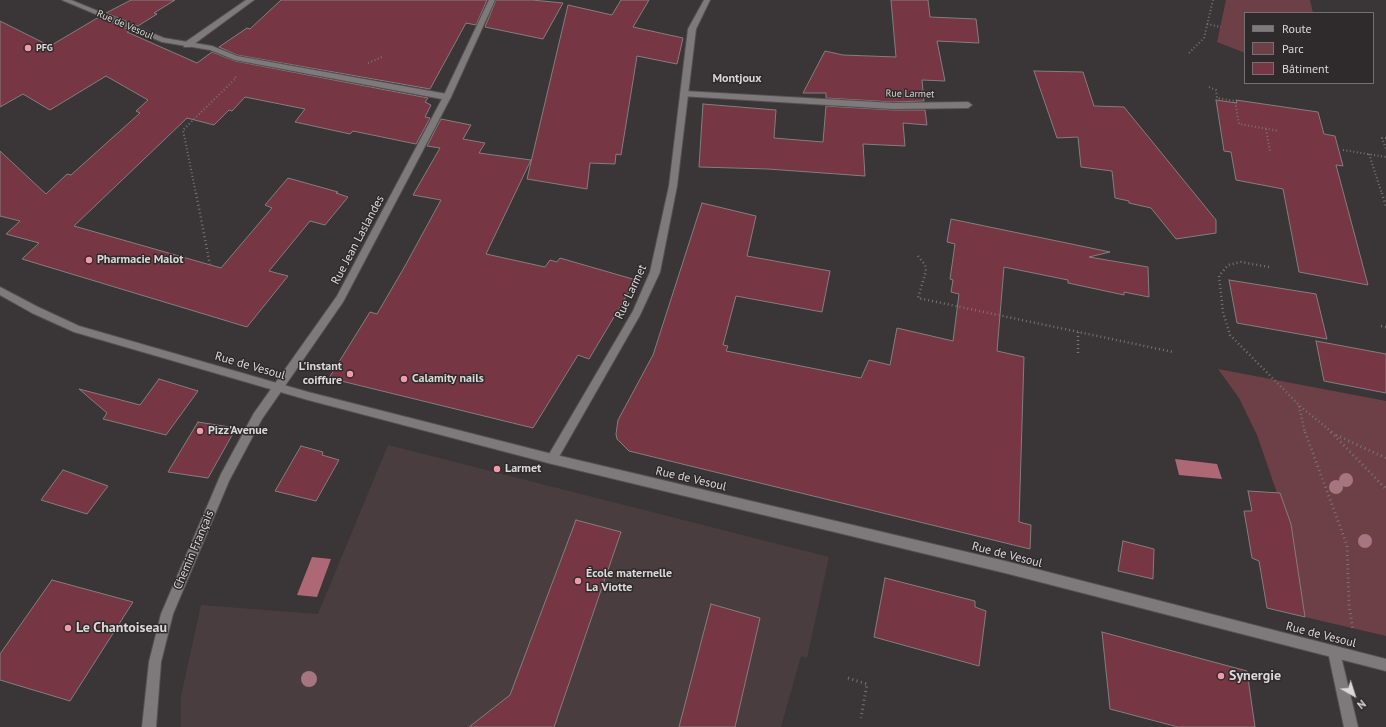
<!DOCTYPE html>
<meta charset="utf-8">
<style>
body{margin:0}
#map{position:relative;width:1386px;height:727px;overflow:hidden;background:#3a3536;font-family:"PT Sans",sans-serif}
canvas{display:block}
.legend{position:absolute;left:1244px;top:12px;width:130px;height:72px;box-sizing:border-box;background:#2f2b2c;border:1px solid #737071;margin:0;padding:5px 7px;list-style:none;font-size:12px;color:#dad8d8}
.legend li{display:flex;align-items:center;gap:8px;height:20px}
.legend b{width:20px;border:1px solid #737071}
.north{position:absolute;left:1334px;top:675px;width:40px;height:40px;-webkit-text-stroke:3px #2f2b2c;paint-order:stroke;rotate:141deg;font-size:11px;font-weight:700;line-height:16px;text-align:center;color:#dad8d8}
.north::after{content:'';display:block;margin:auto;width:14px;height:18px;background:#dad8d8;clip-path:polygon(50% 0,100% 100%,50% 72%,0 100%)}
</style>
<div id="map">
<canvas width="1386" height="727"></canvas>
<ul class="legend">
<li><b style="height:5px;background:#7e797a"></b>Route</li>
<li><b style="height:11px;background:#6d4048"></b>Parc</li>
<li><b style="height:11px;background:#773644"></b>Bâtiment</li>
</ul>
<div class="north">N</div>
</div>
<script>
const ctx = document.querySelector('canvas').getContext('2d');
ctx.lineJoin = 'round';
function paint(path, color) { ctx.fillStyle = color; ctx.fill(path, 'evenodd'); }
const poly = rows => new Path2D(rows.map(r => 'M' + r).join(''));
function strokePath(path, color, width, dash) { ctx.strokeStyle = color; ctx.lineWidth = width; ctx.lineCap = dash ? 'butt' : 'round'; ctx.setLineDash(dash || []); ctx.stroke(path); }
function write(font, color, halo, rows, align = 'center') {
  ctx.font = font + ' "PT Sans",sans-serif'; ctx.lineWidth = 3; ctx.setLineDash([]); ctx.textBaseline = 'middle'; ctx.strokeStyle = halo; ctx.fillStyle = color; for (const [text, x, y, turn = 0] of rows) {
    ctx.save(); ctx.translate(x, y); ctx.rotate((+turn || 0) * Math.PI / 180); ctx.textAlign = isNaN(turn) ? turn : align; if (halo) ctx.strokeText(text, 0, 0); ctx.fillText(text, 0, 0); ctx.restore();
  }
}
paint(poly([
 [388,445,829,557,807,658,801,656,781,727,181,727,181,696,201,605,318,614]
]), '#493d3f');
paint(poly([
 [1226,0,1310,0,1313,13,1245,13,1245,53,1217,42],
 [1218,369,1386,401,1386,636,1305,617,1291,524,1280,494,1277,493,1257,435,1239,398]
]), '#6d4048');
paint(poly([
 [1175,459,1217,464,1222,479,1179,475],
 [312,557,331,559,317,597,297,595]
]), '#ae6774');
const building = poly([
 [131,0,175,0,154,13,157,14,138,26,106,13,131,0],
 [281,0,487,0,476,25,466,23,430,89,237,55,219,47,247,28,250,29,281,0],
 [496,0,532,0,563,3,543,39,485,27,496,0],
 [621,0,649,0,633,27,683,38,677,64,637,56,621,155,616,154,615,164,590,163,587,189,527,179,568,5,612,15,621,0],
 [891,0,928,0,930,17,976,19,979,43,937,41,945,81,922,80,924,101,893,102,826,98,826,93,803,93,825,51,843,55,896,57,891,0],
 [99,17,130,30,127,32,197,63,212,52,235,61,428,98,425,102,431,105,425,117,430,118,416,144,353,131,350,134,295,122,305,109,245,97,232,111,229,110,214,125,187,118,74,226,221,268,272,208,265,205,288,178,338,192,336,193,348,197,325,225,310,221,269,271,288,276,247,327,22,259,39,243,6,234,20,221,0,216,0,151,46,194,67,174,71,175,140,113,136,111,148,100,106,76,50,110,23,94,0,107,0,21,50,46,99,17],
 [1034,71,1083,72,1094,106,1124,107,1216,220,1216,233,1176,239,1151,208,1129,203,1129,201,1115,198,1112,171,1081,167,1078,137,1057,138,1034,71],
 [1216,100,1237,103,1236,100,1318,112,1324,134,1335,136,1343,166,1336,165,1368,285,1299,272,1283,189,1236,180,1231,152,1224,151,1216,100],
 [703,104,776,110,774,138,823,142,826,106,893,110,925,110,927,125,903,123,905,146,863,144,865,176,768,169,699,167,703,104],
 [441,119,471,125,463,139,485,143,479,153,531,160,486,254,545,267,550,260,557,262,560,258,636,280,589,359,578,355,533,428,329,378,370,312,377,314,405,266,441,200,413,195,440,148,427,146,441,119],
 [702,203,756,216,747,256,830,271,822,312,736,296,723,345,728,346,726,351,861,378,869,360,890,365,897,328,953,341,959,294,951,292,953,280,950,279,955,244,947,242,951,219,1110,252,1089,257,1148,267,1149,297,1124,292,1124,295,1068,283,1068,280,1004,267,997,351,1024,357,1019,522,1031,525,1030,549,629,451,617,439,616,434,618,420,653,355,702,203],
 [1229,280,1316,294,1327,339,1237,323,1229,280],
 [1316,341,1386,354,1386,393,1324,381,1316,341],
 [159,379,198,391,166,435,103,419,107,413,79,389,140,405,159,379],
 [198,422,236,428,208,478,168,472,198,422],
 [301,446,323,452,322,455,339,460,316,501,275,491,301,446],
 [63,470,108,486,87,514,41,500,63,470],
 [1248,491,1280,493,1291,524,1305,617,1267,608,1259,561,1252,558,1244,511,1252,511,1248,491],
 [576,520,621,532,554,727,469,727,510,695,576,520],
 [1123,541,1154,549,1153,579,1118,571,1123,541],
 [885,578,975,601,975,607,986,611,979,666,874,637,885,578],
 [52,580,133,602,70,701,0,680,0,654,52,580],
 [711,604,760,618,735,727,679,727,711,604],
 [1102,632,1247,671,1255,727,1178,727,1110,709,1102,632]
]);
paint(building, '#773644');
strokePath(building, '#837e7f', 1);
const service = poly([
 [62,0,71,0,164,38,212,46,237,56,447,94,451,97,447,100,235,60,210,50,162,42,62,0],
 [684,91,893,103,968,102,972,105,968,108,893,109,681,96,680,94,684,91]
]);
const minor = poly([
 [246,0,254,0,190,47,184,47,184,43,246,0],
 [489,0,495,0,451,97,343,302,262,419,229,481,173,614,161,662,156,727,142,727,149,662,161,614,221,474,254,413,337,296,443,97,489,0],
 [704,0,710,0,696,29,677,186,660,272,640,315,556,462,552,464,548,462,547,459,548,456,633,311,650,272,669,186,688,29,704,0],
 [1334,646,1338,648,1340,652,1358,727,1344,727,1328,652,1330,648,1334,646]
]);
const secondary = poly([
 [0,287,38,307,79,326,308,392,552,454,1005,561,1386,659,1386,671,1005,573,552,464,308,400,74,332,32,313,0,295,0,287]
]);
strokePath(service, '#555151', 2);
strokePath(minor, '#555151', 2);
strokePath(secondary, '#555151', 2);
strokePath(poly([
 [1207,24,1221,27],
 [1189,53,1204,38,1213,0],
 [368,63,382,57],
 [1209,87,1216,90,1217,98,1235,101,1239,124,1279,131],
 [1266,129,1270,152],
 [1386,138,1382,138,1386,149],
 [1343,150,1386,157],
 [1369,154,1382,194],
 [196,194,183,130,236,78,235,77]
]), '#777474', 2, [1, 2.5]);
strokePath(poly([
 [196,193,210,265],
 [1382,193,1386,207],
 [918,256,925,265,926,271,918,298,1173,352],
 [1269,267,1241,262,1228,265,1219,276,1223,312,1230,335,1301,407,1333,433],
 [1381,326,1386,327],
 [1078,332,1078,355],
 [1299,406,1305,433]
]), '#777474', 2.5, [1, 3]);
strokePath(poly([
 [1305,432,1347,545,1349,605,1353,631],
 [1331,432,1386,489],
 [1336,435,1386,458],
 [848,678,867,684,861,718]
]), '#777474', 3, [1, 3.5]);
paint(service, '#7e797a');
paint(minor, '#7e797a');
paint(secondary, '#7e797a');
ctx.fillStyle = '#a5767f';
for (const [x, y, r] of [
 [1346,480,7],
 [1336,487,7],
 [1365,541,7],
 [309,679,8]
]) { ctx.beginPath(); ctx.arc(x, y, r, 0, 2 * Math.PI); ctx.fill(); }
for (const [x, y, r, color] of [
 [28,48,4,"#f39aaa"],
 [89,260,4,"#f39aaa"],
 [350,374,4,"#f39aaa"],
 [404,379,4,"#f39aaa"],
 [200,431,4,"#f39aaa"],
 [497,469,4,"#f39aaa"],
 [578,581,4,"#f39aaa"],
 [68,628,4,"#f39aaa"],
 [1221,676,4,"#f39aaa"]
]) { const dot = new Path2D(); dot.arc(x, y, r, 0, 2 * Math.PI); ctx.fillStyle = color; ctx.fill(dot); strokePath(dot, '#2f2b2c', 1.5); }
write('10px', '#dad8d8', '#2f2b2c', [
 ["Rue de Vesoul",125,25,23],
 ["Rue Larmet",910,94,1]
]);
write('bold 10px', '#dad8d8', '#2f2b2c', [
 ["PFG",36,48]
], 'left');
write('bold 12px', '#d9d4d5', '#2f2b2c', [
 ["Montjoux",737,79]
]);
write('12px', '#dad8d8', '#2f2b2c', [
 ["Rue Jean Laslandes",358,240,-62],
 ["Rue Larmet",631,292,-65],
 ["Rue de Vesoul",250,366,16],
 ["Rue de Vesoul",691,479,13],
 ["Chemin Français",194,550,-67],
 ["Rue de Vesoul",1007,555,14],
 ["Rue de Vesoul",1321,635,14]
]);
write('bold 12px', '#dad8d8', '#2f2b2c', [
 ["Pharmacie Malot",97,260],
 ["L'instant",342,367,"right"],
 ["coiffure",342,381,"right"],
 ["Calamity nails",412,379],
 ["Pizz'Avenue",208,431],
 ["Larmet",505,469],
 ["École maternelle",586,574],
 ["La Viotte",586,588]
], 'left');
write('bold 14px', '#dad8d8', '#2f2b2c', [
 ["Le Chantoiseau",76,628],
 ["Synergie",1229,676]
], 'left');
</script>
